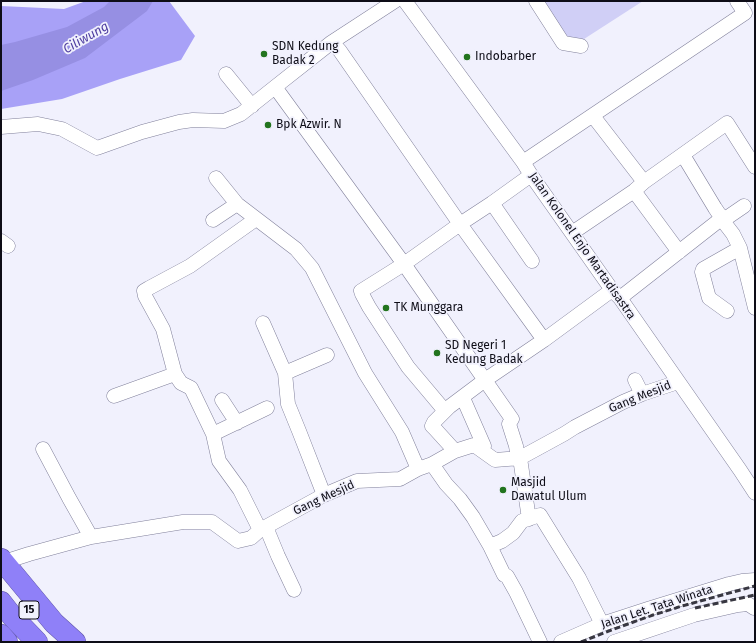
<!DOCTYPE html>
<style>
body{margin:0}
#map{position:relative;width:756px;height:643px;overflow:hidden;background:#f1f1fd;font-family:"Fira Sans",sans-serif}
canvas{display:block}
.frame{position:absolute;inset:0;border:2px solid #0e0d17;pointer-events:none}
</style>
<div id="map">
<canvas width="756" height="643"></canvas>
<div class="frame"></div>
</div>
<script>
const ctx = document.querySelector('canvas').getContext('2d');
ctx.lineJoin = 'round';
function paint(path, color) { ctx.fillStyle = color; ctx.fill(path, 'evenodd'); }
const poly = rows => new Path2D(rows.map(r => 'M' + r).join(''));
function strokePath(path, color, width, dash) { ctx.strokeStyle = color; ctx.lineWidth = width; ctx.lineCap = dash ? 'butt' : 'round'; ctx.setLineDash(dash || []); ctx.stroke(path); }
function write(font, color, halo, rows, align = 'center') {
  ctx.font = font + ' "Fira Sans",sans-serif'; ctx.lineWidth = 3.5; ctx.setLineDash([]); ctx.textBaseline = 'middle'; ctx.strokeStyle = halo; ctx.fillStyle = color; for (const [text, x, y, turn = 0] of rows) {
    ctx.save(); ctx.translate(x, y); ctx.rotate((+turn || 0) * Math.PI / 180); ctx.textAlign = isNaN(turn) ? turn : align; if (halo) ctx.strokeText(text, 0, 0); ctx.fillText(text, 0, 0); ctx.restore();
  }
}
paint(poly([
 [540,1,643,1,584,39,572,41,562,37]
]), '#d0cff6');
paint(poly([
 [86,1,169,1,195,36,181,60,120,79,62,99,1,109,1,6,64,9]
]), '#a8a1f7');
paint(poly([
 [110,1,153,1,147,11,85,58,33,80,1,91,1,45,15,42,67,27,104,7]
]), '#968fe3');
const minor = poly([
 [405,1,523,162,531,175,612,290,620,298,740,470,755,493],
 [536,1,563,43,581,46],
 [332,42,340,51,460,224,544,340],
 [226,74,252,106],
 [275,87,404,264,512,419,509,424,516,446,518,458],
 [593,116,644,182],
 [1,127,38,124,62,129,97,148,142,132,179,122,193,120,224,121,241,114,275,87,332,42,395,1],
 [683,155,715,208,719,214,725,219],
 [523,162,745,13,737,1],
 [216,178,237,204,296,249,312,268,365,373,402,432,418,469],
 [634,191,679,252],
 [492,203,532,261],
 [256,219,190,266,149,288,144,291,145,296,163,329,175,374,181,383,191,388,213,434,219,461,240,490,260,530],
 [213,220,237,204],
 [723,221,733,234,740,248,755,308],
 [572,233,634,191,644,182,727,123,755,167],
 [1,241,8,246],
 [620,298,717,222,723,221,725,219,744,206],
 [727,311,709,298,702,272,703,269,740,248],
 [263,323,285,373,288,404,299,431,324,495],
 [285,373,327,355],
 [635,380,642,394],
 [114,396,175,374],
 [463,398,484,446,482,450],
 [222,400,237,423],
 [445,411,408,367,369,307,362,294,361,291,404,264,460,224,492,203,531,175],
 [213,434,267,408],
 [43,449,69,498,91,537],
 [455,451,435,429,432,426,434,422,449,407,485,380,544,340,612,290],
 [520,458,529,519],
 [432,464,446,484,460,499,473,517,490,546,504,575,507,576,516,592,540,642],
 [266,527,278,556,294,590],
 [490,546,502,541,513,533,522,521,540,515,579,578,602,624],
 [4,562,29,554,91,537,183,522,212,522,238,541,251,538,260,530,324,495,357,481,400,479,418,469,432,464,455,451,474,445,495,460,520,458,564,434,575,427,623,402,642,394,678,382],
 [561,642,602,624,648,609,729,584,742,581,755,580],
 [614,642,694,615,738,605,748,604,754,608,755,608]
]);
const highway = poly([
 [1,559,54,623,75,642],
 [1,602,12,616,37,642],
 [1,635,7,642]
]);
strokePath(minor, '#81809b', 15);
strokePath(highway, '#6258a9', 22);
strokePath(minor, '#fff', 14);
strokePath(highway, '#8f80f8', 21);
strokePath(poly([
 [695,608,755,595],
 [581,642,614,629,653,615,682,606,755,586]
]), '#383741', 3, [6, 3]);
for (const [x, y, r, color] of [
 [264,54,4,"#22741e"],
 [467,57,4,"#22741e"],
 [268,125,4,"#22741e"],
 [386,308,4,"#22741e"],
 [437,353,4,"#22741e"],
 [503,490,4,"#22741e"]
]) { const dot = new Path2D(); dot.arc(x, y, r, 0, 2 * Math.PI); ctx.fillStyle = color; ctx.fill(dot); strokePath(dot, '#f1f1fd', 1.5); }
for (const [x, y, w] of [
 [29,610,20]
]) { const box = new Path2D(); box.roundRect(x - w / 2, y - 9, w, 18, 3); ctx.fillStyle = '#f1f1fd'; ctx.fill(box); strokePath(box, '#0e0d17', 1); }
write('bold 11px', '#0e0d17', null, [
 ["15",29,610]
]);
write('12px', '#0e0d17', '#f1f1fd', [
 ["SDN Kedung",272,47],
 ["Badak 2",272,61],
 ["Indobarber",475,57],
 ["Bpk Azwir. N",276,125],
 ["TK Munggara",394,308],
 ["SD Negeri 1",445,346],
 ["Kedung Badak",445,360],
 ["Masjid",511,483],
 ["Dawatul Ulum",511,497]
], 'left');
write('12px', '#0e0d17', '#f1f1fd', [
 ["Jalan Kolonel Enjo Martadisastra",582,246,55],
 ["Gang Mesjid",640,397,-22],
 ["Gang Mesjid",324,498,-25],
 ["Jalan Let. Tata Winata",657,607,-18]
]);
write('italic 13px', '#503fa1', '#f1f1fd', [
 ["Ciliwung",86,38,-30]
]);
</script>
